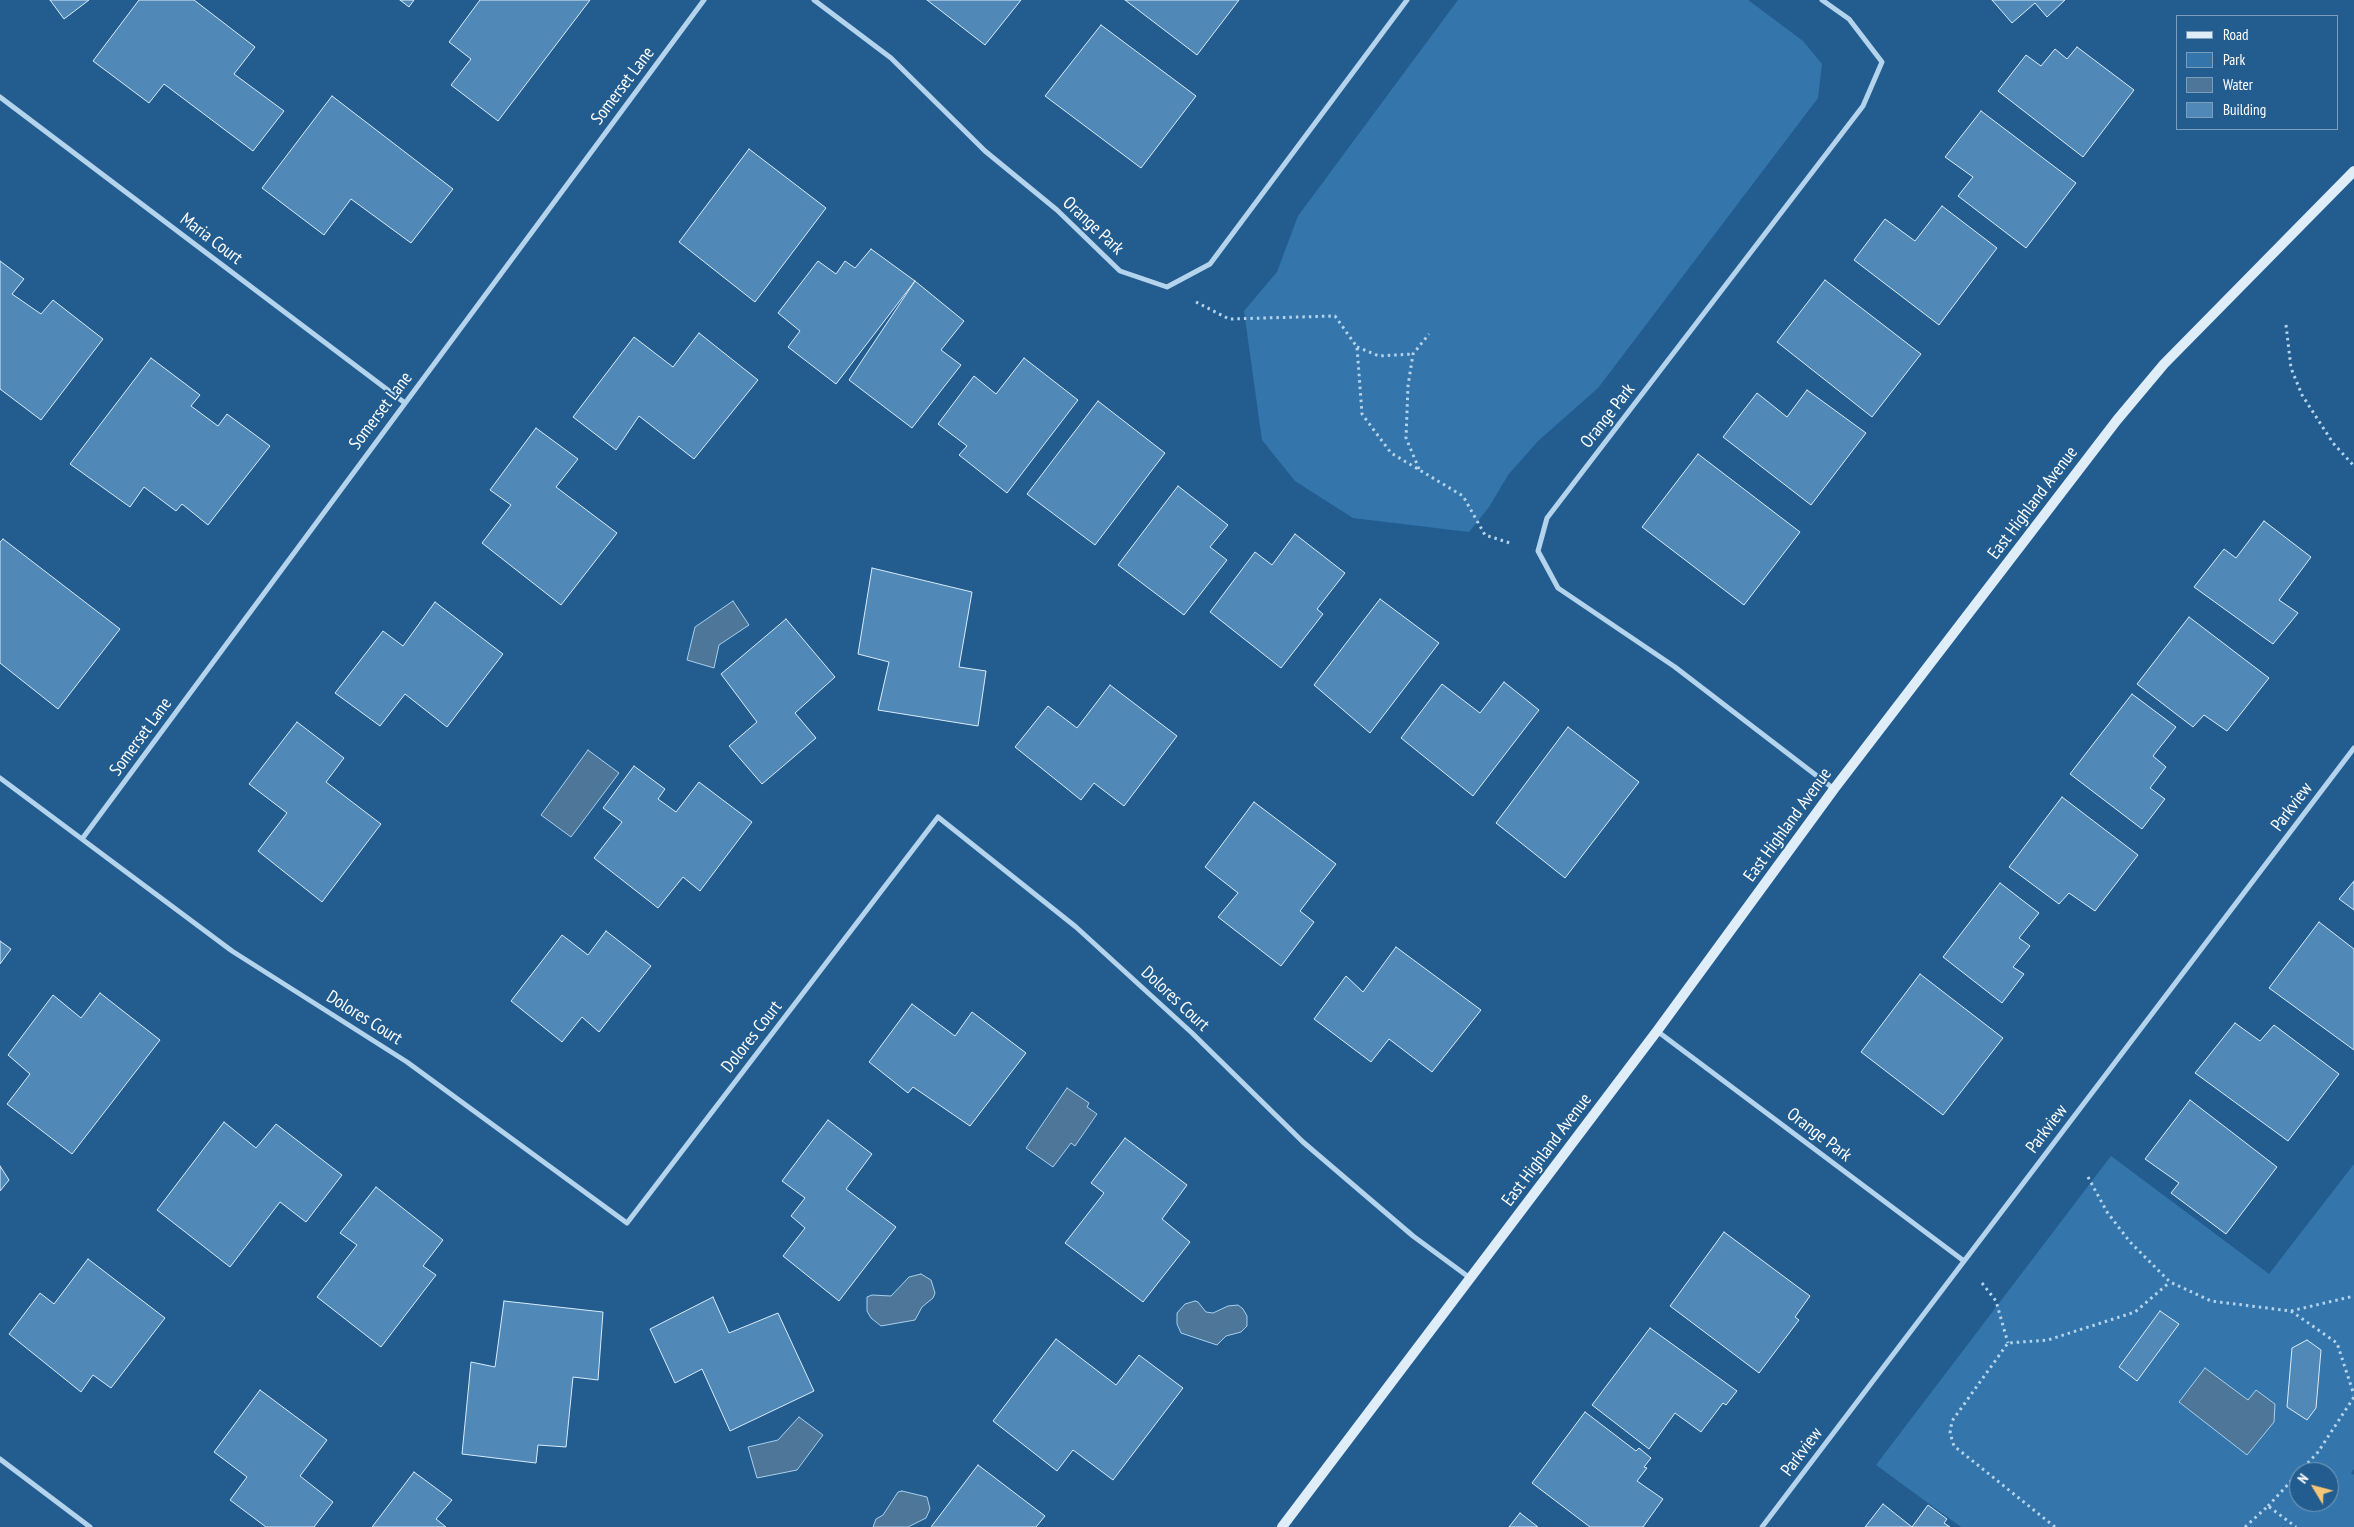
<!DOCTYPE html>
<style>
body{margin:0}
#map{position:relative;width:2354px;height:1527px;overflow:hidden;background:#235d90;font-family:"PT Sans Narrow",sans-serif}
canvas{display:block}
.legend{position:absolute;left:2176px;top:15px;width:162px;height:115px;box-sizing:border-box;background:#235d90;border:1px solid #7b9ebc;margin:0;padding:6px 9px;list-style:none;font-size:15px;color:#fff}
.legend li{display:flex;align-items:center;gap:10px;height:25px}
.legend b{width:25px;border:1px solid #7b9ebc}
.north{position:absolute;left:2289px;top:1462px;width:50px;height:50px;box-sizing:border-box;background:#235d90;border:1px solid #7b9ebc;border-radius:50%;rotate:307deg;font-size:14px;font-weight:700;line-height:20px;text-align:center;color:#fff}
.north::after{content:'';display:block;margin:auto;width:18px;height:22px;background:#f7c576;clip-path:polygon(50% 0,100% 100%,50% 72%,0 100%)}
</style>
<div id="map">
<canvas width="2354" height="1527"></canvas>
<ul class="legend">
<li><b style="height:6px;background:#dfedf9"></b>Road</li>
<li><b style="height:14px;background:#3476ab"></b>Park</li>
<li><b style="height:14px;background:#4e7699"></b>Water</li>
<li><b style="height:14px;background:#5089b8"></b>Building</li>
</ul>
<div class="north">N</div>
</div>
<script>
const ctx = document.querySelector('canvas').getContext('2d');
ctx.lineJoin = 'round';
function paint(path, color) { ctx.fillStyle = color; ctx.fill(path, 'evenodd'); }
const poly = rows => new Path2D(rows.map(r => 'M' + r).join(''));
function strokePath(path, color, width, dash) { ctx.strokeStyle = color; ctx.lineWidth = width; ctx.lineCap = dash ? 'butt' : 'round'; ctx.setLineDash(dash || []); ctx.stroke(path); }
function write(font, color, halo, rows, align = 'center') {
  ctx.font = font + ' "PT Sans Narrow",sans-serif'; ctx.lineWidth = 4; ctx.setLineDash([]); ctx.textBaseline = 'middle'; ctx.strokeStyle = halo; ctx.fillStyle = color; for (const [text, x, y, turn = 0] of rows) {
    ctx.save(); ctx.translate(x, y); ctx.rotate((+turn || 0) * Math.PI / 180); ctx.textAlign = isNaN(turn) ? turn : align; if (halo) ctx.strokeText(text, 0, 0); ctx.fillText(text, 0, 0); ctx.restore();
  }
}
paint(poly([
 [1458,0,1748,0,1803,41,1822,64,1818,98,1598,388,1538,441,1508,475,1489,507,1469,532,1353,518,1295,481,1262,440,1244,311,1277,272,1298,216],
 [2111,1156,2269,1274,2354,1164,2354,1469,2351,1473,2354,1475,2354,1527,1961,1527,1876,1465],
 [2299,1472,2329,1472,2329,1502,2299,1502]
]), '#3476ab');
const water = poly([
 [733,601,749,625,719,645,714,668,687,660,695,627,733,601],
 [588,750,619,773,571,837,541,815,588,750],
 [1067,1088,1089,1103,1087,1107,1097,1114,1075,1146,1071,1143,1053,1167,1026,1148,1067,1088],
 [921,1274,931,1280,935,1293,933,1298,922,1307,915,1320,881,1326,871,1318,867,1311,867,1297,872,1295,891,1296,909,1277,921,1274],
 [1195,1301,1198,1302,1206,1312,1213,1313,1228,1306,1238,1305,1243,1309,1247,1316,1247,1326,1241,1332,1226,1336,1217,1345,1181,1333,1177,1324,1177,1313,1185,1304,1195,1301],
 [2205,1368,2248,1400,2256,1390,2275,1404,2274,1422,2247,1455,2179,1402,2205,1368],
 [799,1417,823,1435,797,1470,757,1478,748,1447,778,1440,799,1417],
 [902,1491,927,1497,930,1509,926,1518,908,1527,873,1527,876,1519,883,1515,898,1492,902,1491]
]);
paint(water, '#4e7699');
strokePath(water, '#a8cfed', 1);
const building = poly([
 [50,0,89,0,64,19,50,0],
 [139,0,194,0,255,47,234,74,284,111,253,151,164,84,149,103,93,61,139,0],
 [400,0,414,0,409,7,400,0],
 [480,0,590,0,498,121,451,85,471,59,449,42,480,0],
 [927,0,1021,0,985,45,927,0],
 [1125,0,1239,0,1197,55,1125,0],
 [1992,0,2065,0,2047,17,2035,3,2012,23,1992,0],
 [1101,25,1196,96,1141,168,1045,96,1101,25],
 [2077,47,2134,90,2083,157,1998,91,2026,55,2041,66,2055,49,2067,59,2077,47],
 [332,96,453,189,411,243,351,199,324,235,262,188,332,96],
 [1981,111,2076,183,2026,248,1958,196,1973,177,1945,157,1981,111],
 [749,149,826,208,755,302,679,242,749,149],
 [1942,206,1997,248,1939,325,1854,260,1885,219,1915,241,1942,206],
 [871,249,915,281,836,384,788,347,800,331,778,313,818,261,836,274,845,261,855,268,871,249],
 [0,261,24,279,12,294,41,314,53,300,103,339,41,420,0,389,0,261],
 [1825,280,1921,354,1872,417,1777,342,1825,280],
 [915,281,964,321,941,350,961,365,912,428,849,380,915,281],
 [699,333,758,380,694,459,639,416,616,450,573,417,634,337,673,367,699,333],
 [151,358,200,395,191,406,218,426,227,414,270,446,208,525,182,504,176,511,144,487,130,507,70,464,151,358],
 [1024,358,1078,400,1007,493,959,455,967,446,938,424,974,376,996,394,1024,358],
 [1807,390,1866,433,1811,505,1723,437,1757,393,1787,417,1807,390],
 [1098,401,1165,453,1095,545,1027,494,1098,401],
 [536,428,578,459,556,487,617,533,561,605,482,543,511,505,490,490,536,428],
 [1698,454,1800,532,1744,605,1642,527,1698,454],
 [1178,486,1228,525,1210,547,1227,560,1184,615,1118,565,1178,486],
 [2264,521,2311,557,2279,600,2298,613,2273,644,2194,587,2224,549,2236,558,2264,521],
 [1295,534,1345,573,1317,609,1323,614,1281,668,1210,612,1255,552,1272,565,1295,534],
 [3,539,120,629,58,709,0,663,0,542,3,539],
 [872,568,972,592,959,667,986,671,978,726,878,710,889,662,858,654,872,568],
 [1380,599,1439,643,1370,733,1314,685,1380,599],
 [435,602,503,654,447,727,405,694,380,726,335,693,383,631,403,646,435,602],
 [2189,617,2269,678,2227,731,2204,715,2193,727,2137,684,2189,617],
 [786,619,835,677,795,713,816,738,762,784,729,746,757,722,721,674,786,619],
 [1504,682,1539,710,1473,796,1401,738,1442,684,1480,713,1504,682],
 [1110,685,1177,736,1124,806,1094,783,1081,800,1015,747,1048,706,1077,728,1110,685],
 [2132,694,2176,727,2153,756,2166,767,2150,788,2165,799,2142,829,2070,774,2132,694],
 [297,722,344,758,326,782,381,824,322,902,258,851,287,813,249,784,297,722],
 [1568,727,1639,782,1565,878,1496,823,1568,727],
 [634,766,665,789,658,799,676,812,699,782,752,822,700,891,683,877,658,908,594,858,622,822,603,808,634,766],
 [2062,797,2138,855,2095,911,2069,893,2059,904,2009,867,2062,797],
 [1254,802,1336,864,1300,911,1314,922,1281,966,1218,917,1238,893,1205,867,1254,802],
 [2354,881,2354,910,2339,899,2354,881],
 [2000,883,2039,913,2019,938,2030,946,2013,967,2024,974,2002,1003,1943,957,2000,883],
 [2319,922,2354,949,2354,1050,2269,988,2319,922],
 [606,931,651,966,599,1032,582,1017,562,1042,511,1001,562,935,588,955,606,931],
 [0,941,11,949,0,964,0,941],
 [1396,947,1481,1010,1432,1072,1389,1039,1371,1062,1314,1019,1346,976,1363,992,1396,947],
 [1920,974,2003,1038,1943,1115,1861,1052,1920,974],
 [100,993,160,1040,72,1154,7,1104,30,1074,8,1055,53,995,81,1018,100,993],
 [912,1004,955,1036,972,1012,1026,1053,970,1126,913,1087,908,1093,869,1062,912,1004],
 [2235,1023,2260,1041,2274,1025,2339,1074,2288,1141,2195,1073,2235,1023],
 [2190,1100,2277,1167,2226,1234,2171,1193,2179,1183,2145,1159,2190,1100],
 [828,1120,872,1154,846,1189,896,1227,839,1301,783,1256,805,1228,791,1216,805,1198,782,1181,828,1120],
 [224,1122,256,1148,276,1124,342,1175,306,1222,280,1202,230,1267,157,1210,224,1122],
 [1125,1138,1187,1185,1162,1219,1190,1242,1143,1302,1065,1243,1104,1193,1091,1183,1125,1138],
 [0,1166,9,1180,0,1191,0,1166],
 [376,1187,443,1240,423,1266,436,1275,381,1347,317,1297,357,1245,340,1233,376,1187],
 [1724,1232,1810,1296,1795,1317,1799,1320,1759,1373,1670,1306,1724,1232],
 [88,1259,165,1318,111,1388,93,1375,81,1392,9,1334,40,1293,54,1304,88,1259],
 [713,1297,729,1333,778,1313,814,1391,730,1431,702,1369,675,1383,650,1329,713,1297],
 [504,1301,603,1312,598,1380,573,1377,566,1447,538,1445,536,1463,462,1454,471,1362,495,1367,504,1301],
 [2160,1311,2179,1324,2137,1381,2119,1367,2160,1311],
 [1650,1328,1737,1391,1726,1405,1723,1403,1701,1432,1675,1413,1649,1449,1592,1405,1650,1328],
 [1056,1339,1116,1385,1139,1355,1183,1388,1113,1480,1073,1450,1057,1471,993,1421,1056,1339],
 [2307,1340,2321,1350,2316,1408,2307,1420,2287,1407,2292,1348,2307,1340],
 [260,1390,327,1440,300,1476,333,1502,314,1527,266,1527,230,1500,247,1477,214,1452,260,1390],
 [1585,1412,1636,1451,1639,1448,1651,1458,1644,1467,1647,1468,1637,1481,1663,1499,1643,1527,1590,1527,1532,1483,1585,1412],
 [978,1465,1045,1516,1036,1527,931,1527,978,1465],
 [414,1472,452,1500,436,1519,446,1527,372,1527,414,1472],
 [1883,1504,1912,1527,1928,1505,1947,1519,1944,1523,1950,1527,1865,1527,1883,1504],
 [1520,1513,1538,1527,1509,1527,1520,1513]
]);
paint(building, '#5089b8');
strokePath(building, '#d9ebf9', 1);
strokePath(poly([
 [1196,302,1229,319,1335,316,1357,347,1362,414,1391,453,1463,496,1485,535,1513,544],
 [2286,325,2291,368,2302,395,2333,443,2354,466],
 [1357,347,1379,356,1413,354],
 [1419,469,1406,438,1408,386,1413,354,1429,334],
 [2088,1177,2107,1212,2130,1242,2170,1282,2211,1301,2291,1311,2337,1343,2354,1395],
 [1982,1283,1996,1301,2008,1343],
 [2291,1311,2354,1296],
 [2268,1506,2318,1452,2354,1397],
 [2055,1527,1954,1446,1950,1433,1952,1421,2008,1343,2048,1340,2135,1312,2170,1282],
 [2245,1527,2268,1506,2296,1527]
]), '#b4d3ec', 3, [2.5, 4]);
strokePath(poly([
 [814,0,891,58,985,151,1057,210,1120,271,1167,287,1210,264,1407,0],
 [1822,0,1849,19,1882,62,1863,106,1547,518,1538,551,1558,588,1675,667,1834,789],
 [0,97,405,403],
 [0,778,232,951,407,1062,627,1223,938,817,1076,927,1192,1033,1303,1142,1413,1236,1470,1278],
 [82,839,704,0],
 [1657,1031,1964,1261],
 [0,1459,90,1527],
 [1762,1527,2354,748]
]), '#b4d3ec', 5);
strokePath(poly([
 [1282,1527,1657,1031,1834,789,2117,420,2164,364,2354,171]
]), '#dfedf9', 10);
write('18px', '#fff', '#235d90', [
 ["Somerset Lane",623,86,-53],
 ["Orange Park",1093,226,43],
 ["Maria Court",211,239,37],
 ["Somerset Lane",381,411,-53],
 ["Orange Park",1608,416,-52],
 ["East Highland Avenue",2033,503,-53],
 ["Somerset Lane",141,737,-54],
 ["Parkview",2292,807,-53],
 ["East Highland Avenue",1788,825,-54],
 ["Dolores Court",1175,999,43],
 ["Dolores Court",364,1018,32],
 ["Dolores Court",752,1037,-52],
 ["Parkview",2047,1129,-53],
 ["Orange Park",1819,1135,37],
 ["East Highland Avenue",1547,1150,-53],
 ["Parkview",1802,1452,-53]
]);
</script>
